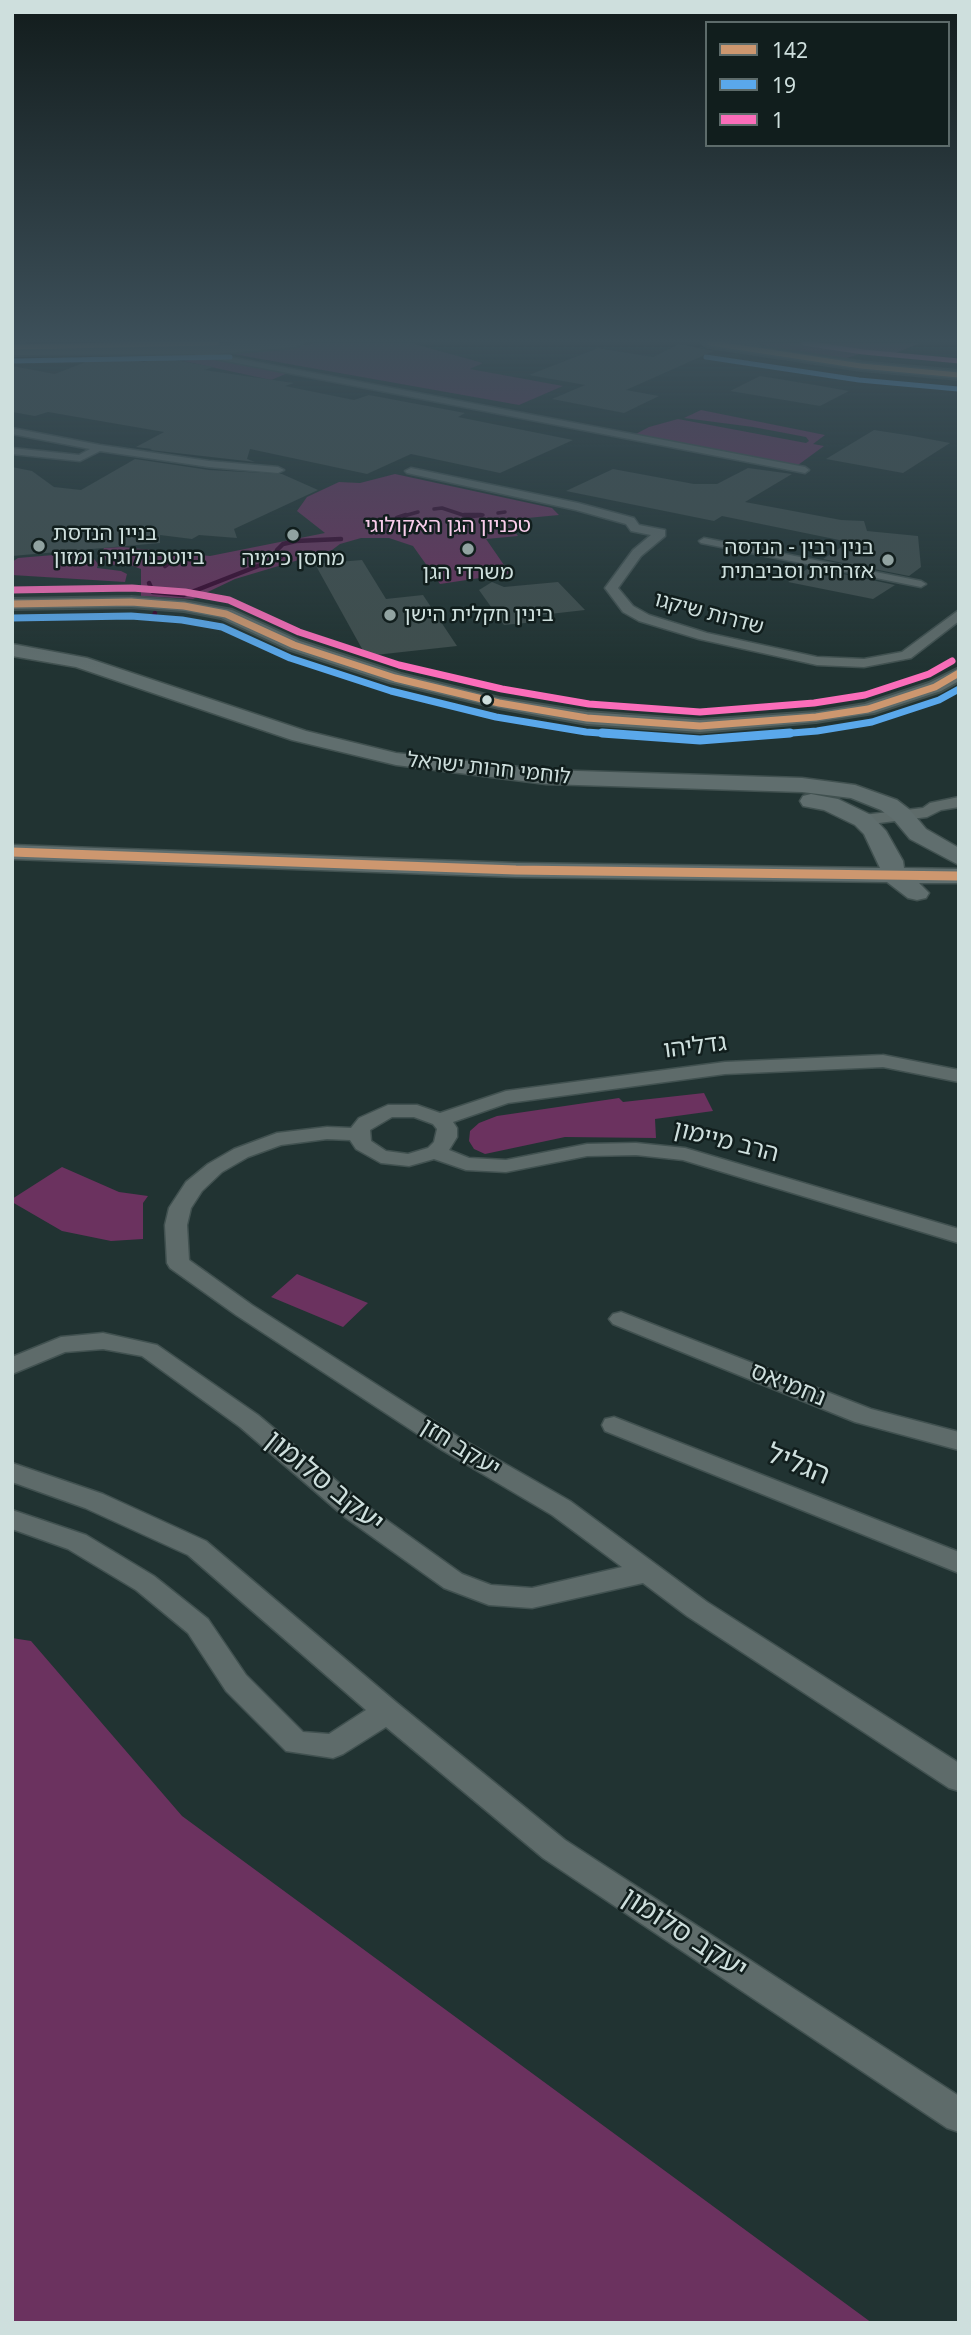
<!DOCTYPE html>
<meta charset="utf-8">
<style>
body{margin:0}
#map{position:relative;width:971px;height:2335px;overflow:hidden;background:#213332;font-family:"Noto Sans",sans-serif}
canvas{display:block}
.frame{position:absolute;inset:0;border:14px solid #cedfdd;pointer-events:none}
.legend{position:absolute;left:705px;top:21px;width:245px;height:126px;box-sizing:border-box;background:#111e1d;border:2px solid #5d6b6a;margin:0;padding:9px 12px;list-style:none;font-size:21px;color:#cedfdd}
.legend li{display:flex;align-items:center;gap:14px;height:35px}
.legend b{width:35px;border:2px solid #5d6b6a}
</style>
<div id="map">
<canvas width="971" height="2335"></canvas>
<div class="frame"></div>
<ul class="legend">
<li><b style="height:9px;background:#cd976f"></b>142</li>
<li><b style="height:9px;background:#5aa8eb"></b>19</li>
<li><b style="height:9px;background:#fb6dba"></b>1</li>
</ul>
</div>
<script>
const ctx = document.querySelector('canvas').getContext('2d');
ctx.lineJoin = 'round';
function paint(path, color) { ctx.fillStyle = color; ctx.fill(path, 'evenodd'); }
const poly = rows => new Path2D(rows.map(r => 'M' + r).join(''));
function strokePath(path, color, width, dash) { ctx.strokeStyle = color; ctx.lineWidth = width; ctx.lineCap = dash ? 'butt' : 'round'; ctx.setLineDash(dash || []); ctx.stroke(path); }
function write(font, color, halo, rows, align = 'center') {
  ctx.font = font + ' "Noto Sans","Noto Sans Hebrew",sans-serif'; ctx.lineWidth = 5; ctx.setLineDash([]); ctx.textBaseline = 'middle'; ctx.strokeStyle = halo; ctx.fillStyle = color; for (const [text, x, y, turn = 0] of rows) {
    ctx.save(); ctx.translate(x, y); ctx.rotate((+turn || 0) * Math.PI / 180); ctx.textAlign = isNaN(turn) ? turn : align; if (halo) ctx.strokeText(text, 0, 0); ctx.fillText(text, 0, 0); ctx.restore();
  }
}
paint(poly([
 [321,343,411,343,483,363,470,369,563,386,519,405,227,353],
 [759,343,911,343,891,355,864,353,840,360,773,349],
 [214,357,293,371,271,380,183,361],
 [701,410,825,435,813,444,824,446,798,465,634,435,649,427,678,419,806,443,809,441,806,437,753,427,684,418],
 [395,474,552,508,559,515,506,520,518,536,486,539,504,565,513,573,440,584,413,546,389,538,361,538,340,544,332,550,235,579,193,599,141,596,141,569,128,564,108,565,102,552,104,548,122,547,210,556,325,533,297,511,307,497,339,482,360,483],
 [89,552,98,564,97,568,121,571,127,574,125,582,12,575,12,562,18,558],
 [704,1093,713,1111,655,1119,656,1138,565,1137,485,1154,474,1149,469,1141,470,1131,479,1123,497,1116,619,1098,623,1102],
 [62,1167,119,1192,148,1196,143,1203,143,1239,111,1241,62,1231,12,1202,12,1199],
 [297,1274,368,1303,343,1327,271,1297],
 [12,1638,31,1641,182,1816,872,2323,12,2323]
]), '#6b325f');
paint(poly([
 [784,343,920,343,896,353,811,351]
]), '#7e3d6f');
strokePath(poly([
 [434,509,442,508,469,517,483,515],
 [498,513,505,512],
 [400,517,418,512]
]), '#3a0630', 3.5);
strokePath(poly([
 [464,515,481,515],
 [397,518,406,515],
 [277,550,283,544,296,541,341,539],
 [165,566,172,561],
 [149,583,153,592,184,595,281,557],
 [153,618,155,613]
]), '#3a0630', 4.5);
paint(poly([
 [679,344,714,351,626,390,659,396,624,413,552,399,585,385,529,375,598,348,653,357],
 [98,357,121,357,144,362,159,357,214,367,204,370,294,383,285,386,354,400,369,395,465,413,458,417,573,440,500,473,411,454,367,474,250,449,247,459,255,462,150,450,152,449,136,447,164,432,48,412,35,416,12,412,12,366,55,374],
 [760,376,815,385,849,391,820,406,730,391],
 [874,430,913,436,950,443,903,473,826,459],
 [135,459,209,470,282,474,318,490,234,529,237,538,199,535,192,539,160,535,160,543,12,556,12,467,32,471,54,487,81,490],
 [748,468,792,474,745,502,841,520,864,521,867,531,918,536,921,567,909,576,823,559,849,542,722,516,714,521,566,491,613,469,694,484,717,484],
 [362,560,386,599,423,595,457,646,366,656,315,564],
 [810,567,895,585,873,599,788,582],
 [492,582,504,587,558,582,585,610,532,616,536,622,504,625,479,590]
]), '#3f4e4d');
const pedestrian = poly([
 [198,351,805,467,809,470,805,473,195,355,198,351],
 [704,538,921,581,926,584,921,587,701,543,699,541,704,538]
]);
const minor = poly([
 [13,343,24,343,28,347,20,349,13,343],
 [744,343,756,343,767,352,759,354,744,343],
 [12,428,100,445,209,461,278,467,284,470,278,473,209,467,100,451,80,461,12,454,12,448,79,455,90,449,12,434,12,428],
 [411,468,578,503,634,518,639,525,665,530,665,536,641,556,618,588,633,606,649,615,707,633,817,657,864,659,902,652,959,610,959,621,911,658,864,667,817,665,699,639,639,621,623,612,605,588,633,550,651,535,631,531,626,524,576,510,407,473,405,471,411,468],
 [959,797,959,807,941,810,927,817,863,825,855,820,863,815,923,808,930,803,959,797],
 [883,1055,959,1070,959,1082,883,1067,725,1074,508,1103,453,1122,457,1128,457,1137,449,1150,469,1158,506,1160,587,1144,636,1143,685,1148,959,1229,959,1243,683,1160,636,1155,587,1156,506,1172,466,1170,434,1159,409,1166,381,1163,356,1149,350,1140,327,1139,281,1145,248,1157,222,1172,202,1191,191,1208,187,1225,189,1260,252,1305,460,1438,570,1501,707,1602,959,1763,959,1791,949,1788,687,1616,643,1583,532,1608,489,1605,444,1588,346,1518,240,1427,142,1356,103,1349,65,1352,12,1374,12,1357,61,1337,103,1333,157,1345,258,1415,364,1504,462,1574,491,1585,532,1588,622,1567,552,1515,442,1450,236,1315,170,1268,167,1263,165,1225,169,1208,186,1182,208,1164,234,1149,277,1133,327,1127,351,1128,359,1118,388,1105,417,1105,440,1113,506,1091,725,1062,883,1055],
 [392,1117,414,1117,433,1124,437,1129,434,1142,428,1148,408,1154,386,1151,371,1141,370,1130,392,1117],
 [621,1312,871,1409,959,1432,959,1450,855,1422,613,1324,609,1319,613,1314,621,1312],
 [614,1417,959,1552,959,1573,605,1431,602,1425,605,1419,614,1417],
 [12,1463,103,1494,206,1541,397,1703,565,1840,959,2096,959,2132,947,2128,543,1858,386,1727,343,1754,333,1758,286,1751,226,1691,188,1633,136,1590,68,1549,12,1529,12,1510,86,1535,154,1576,208,1619,246,1675,303,1732,329,1734,366,1710,188,1555,85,1508,12,1482,12,1463]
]);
const tertiary = poly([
 [252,343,302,343,296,347,214,354,12,355,12,347,214,346,252,343],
 [702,343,733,343,861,362,959,371,959,379,861,370,708,347,702,343],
 [131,597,184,601,232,610,300,641,401,674,499,698,587,712,700,720,816,712,865,704,929,683,959,668,959,681,941,691,874,713,816,722,700,732,587,724,499,708,389,682,288,649,221,618,184,611,131,607,12,609,12,599,131,597]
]);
const secondary = poly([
 [12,644,87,658,306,731,396,753,546,770,802,778,855,785,897,800,910,810,926,829,959,848,959,865,910,839,894,820,881,810,851,798,802,792,546,784,396,765,292,740,76,667,12,656,12,644],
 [811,794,838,799,871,815,886,831,903,861,904,868,959,869,959,883,919,883,929,893,926,898,917,900,908,898,887,882,516,877,12,859,12,845,516,863,880,868,864,834,855,825,824,810,803,806,800,801,803,796,811,794]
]);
strokePath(pedestrian, '#415150', 3);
strokePath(minor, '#415150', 3);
strokePath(tertiary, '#415150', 4);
strokePath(secondary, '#415150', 3);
paint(pedestrian, '#5e6b6a');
paint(minor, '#5e6b6a');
paint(tertiary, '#5e6b6a');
paint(secondary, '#606e6e');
strokePath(poly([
 [710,343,861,366,959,375],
 [12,347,217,343]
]), '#cd976f', 5);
strokePath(poly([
 [12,604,131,602,184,606,226,614,294,645,395,678,499,703,587,718,700,726,816,717,868,709,935,687,959,673]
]), '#cd976f', 7);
strokePath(poly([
 [12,852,516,870,959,876]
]), '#cd976f', 9);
strokePath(poly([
 [706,357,859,380,958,389],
 [12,361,230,357]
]), '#5aa8eb', 5);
strokePath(poly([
 [12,618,131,616,182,620,222,627,290,658,391,691,496,717,586,732,627,735],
 [767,735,817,731,872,722,939,700,959,689]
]), '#5aa8eb', 7);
strokePath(poly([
 [602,733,700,740,790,733]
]), '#5aa8eb', 9);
strokePath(poly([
 [804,343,863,352,959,361]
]), '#fb6dba', 5);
strokePath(poly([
 [12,590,132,588,185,592,229,600,299,632,399,665,502,689,589,704,700,712,814,703,865,695,929,674,952,661]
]), '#fb6dba', 7);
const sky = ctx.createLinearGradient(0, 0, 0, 670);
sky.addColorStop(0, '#121c1c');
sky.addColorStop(0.51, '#3d505a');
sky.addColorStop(1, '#3d505a00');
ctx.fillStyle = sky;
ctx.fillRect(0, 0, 971, 670);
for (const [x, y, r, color] of [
 [293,535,7,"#91a3a1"],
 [39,546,7,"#91a3a1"],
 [468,549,7,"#91a3a1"],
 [888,560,7,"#91a3a1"],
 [390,615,7,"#91a3a1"],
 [487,700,6,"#cedfdd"]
]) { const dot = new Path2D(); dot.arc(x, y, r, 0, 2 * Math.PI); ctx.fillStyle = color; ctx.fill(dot); strokePath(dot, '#111e1d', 2.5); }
write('21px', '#f9cdeb', '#111e1d', [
 ["טכניון הגן האקולוגי",448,526]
]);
write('21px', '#cedfdd', '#111e1d', [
 ["בניין הנדסת",53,534],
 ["ביוטכנולוגיה ומזון",53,558],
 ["בנין רבין - הנדסה",874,548,"right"],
 ["אזרחית וסביבתית",874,572,"right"],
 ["מחסן כימיה",293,559,"center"],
 ["משרדי הגן",468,573,"center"],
 ["בינין חקלית הישן",404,615]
], 'left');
write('21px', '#cedfdd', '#111e1d', [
 ["שדרות שיקגו",709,614,15],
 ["לוחמי חרות ישראל",489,769,6]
]);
write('24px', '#cedfdd', '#111e1d', [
 ["גדליהו",695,1047,-7],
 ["הרב מיימון",726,1142,14],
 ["נחמיאס",788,1385,22],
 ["יעקב חזן",460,1448,32]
]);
write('28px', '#cedfdd', '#111e1d', [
 ["הגליל",798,1465,22],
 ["יעקב סלומון",324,1482,39],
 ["יעקב סלומון",684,1934,33]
]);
</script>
